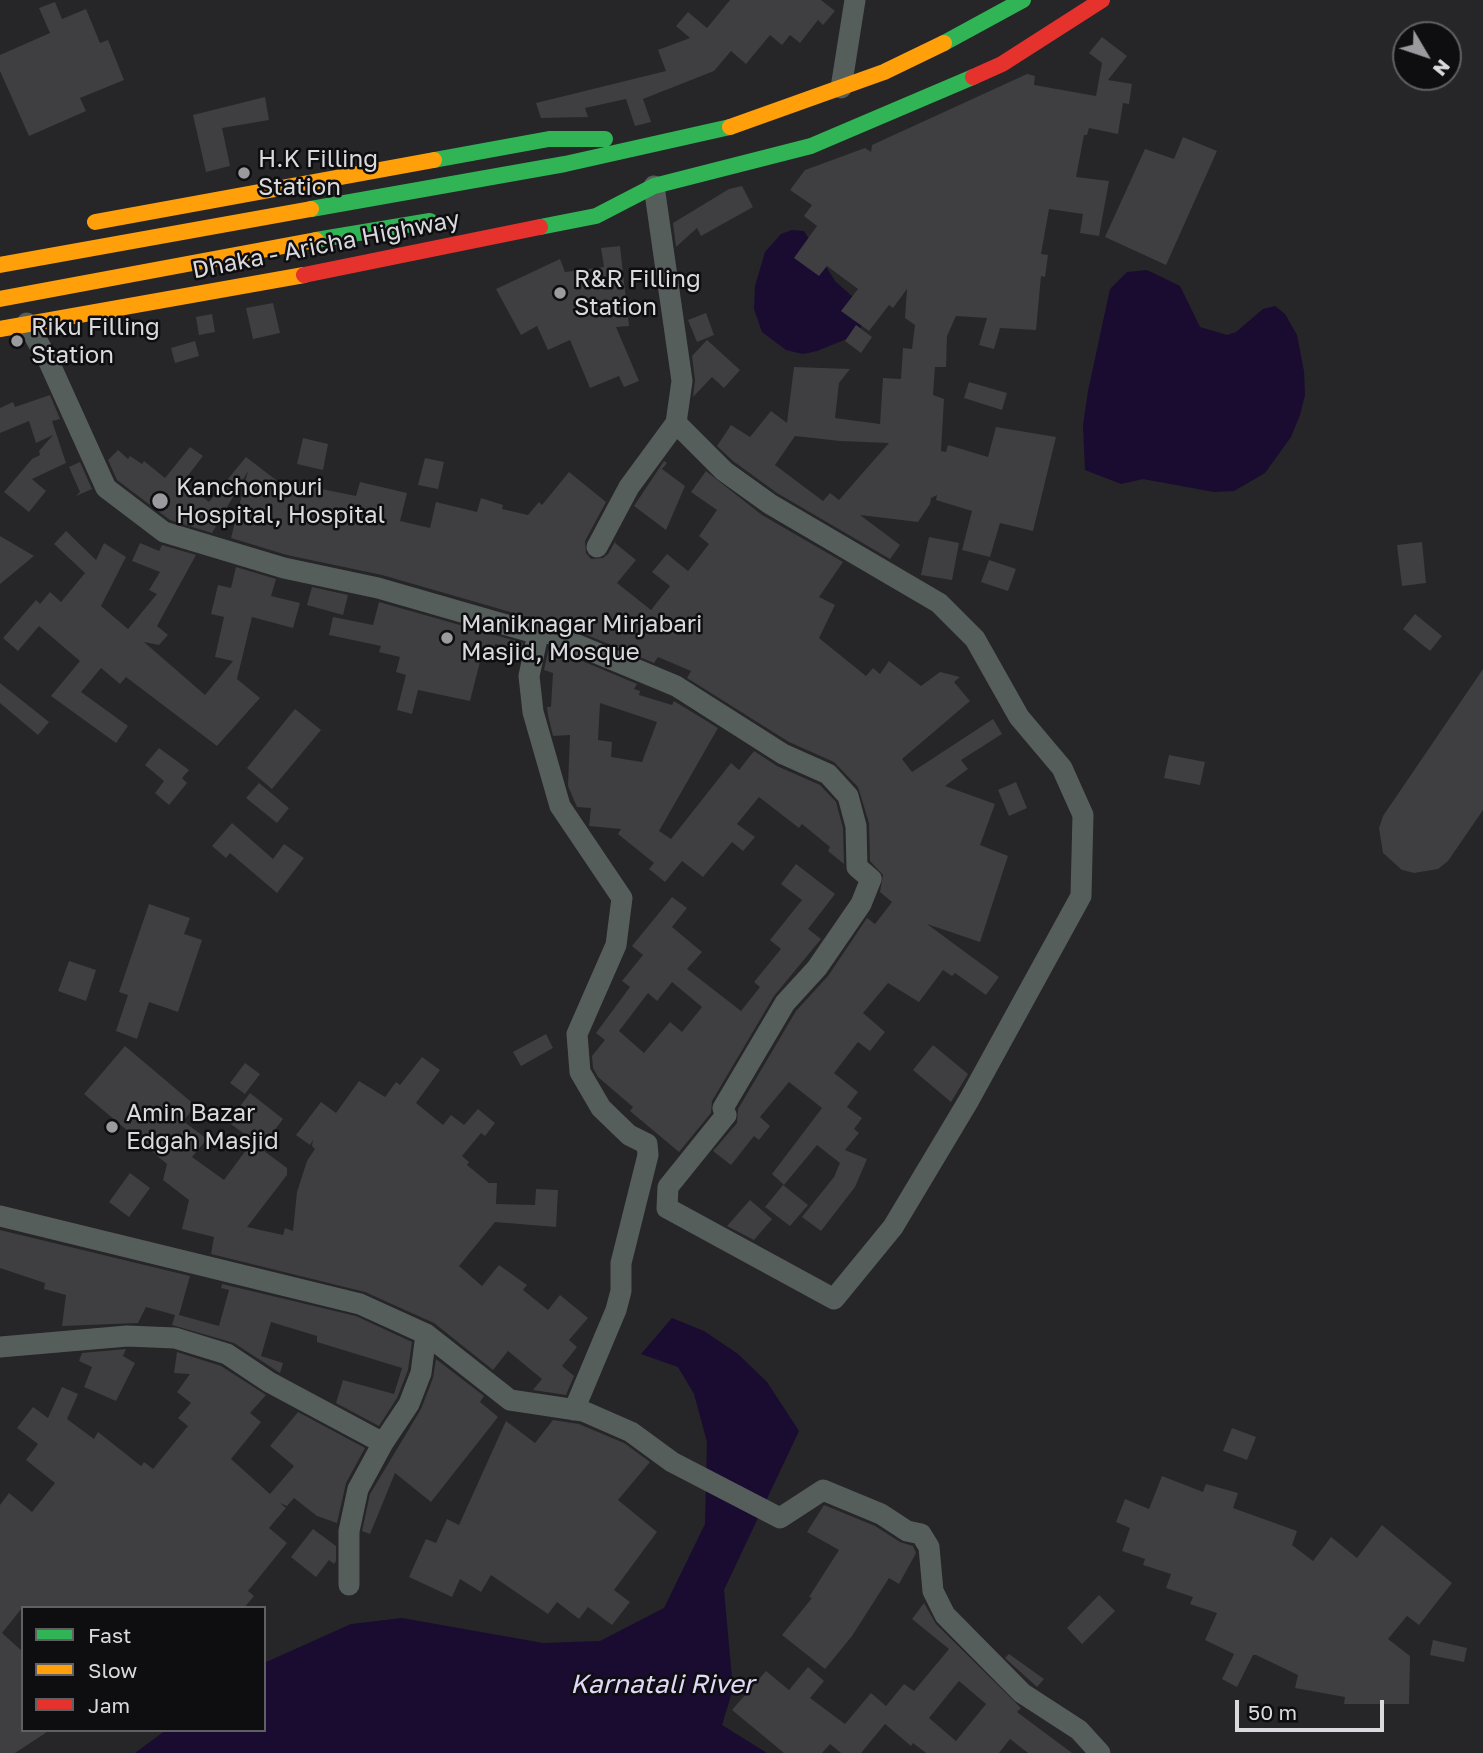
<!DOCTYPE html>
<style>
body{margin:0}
#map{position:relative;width:1483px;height:1753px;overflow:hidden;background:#262528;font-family:"Golos Text",sans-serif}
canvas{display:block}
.legend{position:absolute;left:21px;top:1606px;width:245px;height:126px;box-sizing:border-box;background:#0e0d10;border:2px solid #605f62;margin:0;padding:9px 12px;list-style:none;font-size:21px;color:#dad9dd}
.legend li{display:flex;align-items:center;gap:14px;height:35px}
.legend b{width:35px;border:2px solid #605f62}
.north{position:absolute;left:1392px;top:21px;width:70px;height:70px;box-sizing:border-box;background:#0e0d10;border:2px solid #605f62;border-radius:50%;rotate:129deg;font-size:19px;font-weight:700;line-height:28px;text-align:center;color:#dad9dd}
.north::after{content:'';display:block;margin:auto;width:24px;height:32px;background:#9b9a9e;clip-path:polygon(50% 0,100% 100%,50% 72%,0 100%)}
.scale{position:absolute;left:1235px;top:1700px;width:149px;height:32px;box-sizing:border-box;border:4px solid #dad9dd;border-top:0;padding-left:9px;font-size:21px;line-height:24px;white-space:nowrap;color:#dad9dd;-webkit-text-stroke:5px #0e0d10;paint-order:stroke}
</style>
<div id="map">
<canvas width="1483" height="1753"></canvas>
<ul class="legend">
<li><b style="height:9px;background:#30b455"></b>Fast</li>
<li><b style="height:9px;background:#ff9f0a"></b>Slow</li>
<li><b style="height:9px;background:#e5322d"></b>Jam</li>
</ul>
<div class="north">N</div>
<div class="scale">50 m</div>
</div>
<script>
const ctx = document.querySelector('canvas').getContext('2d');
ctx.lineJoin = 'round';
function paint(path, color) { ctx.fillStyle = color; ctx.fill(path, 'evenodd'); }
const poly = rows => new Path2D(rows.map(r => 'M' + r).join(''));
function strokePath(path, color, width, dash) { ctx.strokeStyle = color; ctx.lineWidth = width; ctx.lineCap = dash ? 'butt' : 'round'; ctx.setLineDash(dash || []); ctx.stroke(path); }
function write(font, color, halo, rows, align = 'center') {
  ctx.font = font + ' "Golos Text",sans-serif'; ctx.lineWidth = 5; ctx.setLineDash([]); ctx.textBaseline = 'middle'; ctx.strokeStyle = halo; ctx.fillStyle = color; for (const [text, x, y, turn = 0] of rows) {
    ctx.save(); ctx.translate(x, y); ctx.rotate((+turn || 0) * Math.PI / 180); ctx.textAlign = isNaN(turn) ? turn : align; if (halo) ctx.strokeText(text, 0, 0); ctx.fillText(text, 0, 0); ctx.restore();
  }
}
paint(poly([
 [792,230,804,231,835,281,854,298,864,323,854,336,817,351,803,354,786,350,762,332,754,309,755,286,765,252,781,234],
 [1147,270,1180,286,1200,327,1227,335,1236,332,1263,309,1275,306,1285,314,1297,335,1304,371,1305,395,1300,415,1291,437,1265,473,1234,491,1214,492,1143,479,1121,484,1085,470,1083,425,1088,391,1110,289,1127,272],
 [672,1318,704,1331,738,1354,767,1382,799,1431,724,1590,733,1689,722,1725,767,1753,135,1753,166,1730,264,1730,264,1663,351,1624,402,1618,543,1643,600,1641,664,1608,705,1524,707,1442,694,1394,678,1367,641,1354]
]), '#1a0c30');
paint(poly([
 [730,0,821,0,835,11,823,25,818,20,800,43,790,35,782,45,770,35,746,64,731,51,714,71,643,99,651,122,635,126,626,99,585,108,588,117,541,118,536,103,666,71,658,50,690,38,676,26,688,12,707,28],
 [55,2,62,19,86,9,100,43,108,40,124,80,80,98,86,111,29,136,0,71,0,55,50,33,39,8],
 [1102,37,1127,56,1108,80,1132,84,1129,104,1123,103,1118,134,1089,128,1087,135,1084,135,1076,177,1109,181,1099,236,1080,233,1083,214,1049,209,1041,254,1048,255,1045,277,1041,276,1036,330,1000,328,994,349,979,345,987,318,956,316,947,336,946,367,935,367,933,395,944,399,941,451,946,452,948,445,988,457,996,427,1056,437,1033,531,1000,523,990,557,962,550,972,511,936,500,937,495,931,498,930,504,918,522,860,515,900,545,890,559,777,493,733,461,717,446,731,425,750,437,771,411,787,423,794,367,850,369,839,383,835,418,880,424,883,378,901,379,903,348,912,349,915,325,905,318,907,289,893,308,889,305,869,331,841,311,858,289,827,266,819,276,794,258,817,226,804,216,812,205,790,190,805,170,865,148,871,152,872,145,1027,74,1035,76,1034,85,1096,96,1102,63,1089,53],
 [795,436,840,441,889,443,839,500,830,493,823,501,775,465],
 [265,97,269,120,222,128,230,166,206,172,193,115],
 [1183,137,1217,151,1166,265,1105,237,1145,149,1174,159],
 [742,186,753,207,701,236,697,228,676,247,673,223,729,189],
 [620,246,629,326,616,327,639,381,624,387,619,376,590,388,570,340,548,350,537,326,521,335,496,289,560,259,565,272,604,267,601,248],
 [273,303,280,333,253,339,246,308],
 [706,313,714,335,697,342,688,320],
 [212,314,215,332,199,335,196,317],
 [856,325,872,337,861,353,845,341],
 [707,340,740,370,724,388,712,377,693,397,695,380,692,356],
 [195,341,199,356,175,363,171,348],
 [969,382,1007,393,1002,410,964,398],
 [50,395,60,419,52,421,66,463,32,479,46,491,29,512,4,492,32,459,40,455,39,451,53,435,36,443,29,421,0,433,0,408,13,402,15,407],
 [303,438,328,444,323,470,297,464],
 [190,447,203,456,183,482,209,502,246,457,276,480,270,489,309,498,312,487,356,496,360,482,407,493,400,521,430,528,436,502,477,512,481,498,503,505,502,509,528,515,539,502,542,505,569,472,606,502,585,541,586,553,591,559,603,558,608,554,616,540,615,543,636,560,617,583,651,610,670,586,652,572,667,554,688,571,709,544,699,536,717,510,691,492,706,471,762,515,843,562,819,597,835,605,819,638,866,676,873,668,880,674,889,661,921,686,940,672,960,677,954,682,970,701,902,759,912,772,993,719,1002,734,961,760,968,769,945,786,995,804,980,845,1008,856,980,942,927,924,999,977,986,995,955,973,952,976,943,970,919,1002,888,983,863,1013,885,1032,870,1051,858,1042,834,1073,858,1092,847,1107,862,1118,854,1129,859,1133,845,1150,867,1159,855,1187,821,1231,802,1217,834,1177,840,1163,817,1145,784,1185,772,1174,822,1108,789,1082,760,1117,770,1126,759,1140,754,1136,731,1165,713,1151,737,1123,738,1109,796,1011,828,976,867,918,875,924,892,902,880,892,883,875,870,861,869,823,858,787,834,762,789,742,687,678,691,671,658,657,654,663,551,620,538,620,382,575,287,555,231,538,248,471,212,533,170,520,117,480,108,460,118,450,128,459,130,456,142,464,144,461,165,478],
 [425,458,444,462,438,489,418,485],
 [664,461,667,463,662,469,685,486,666,530,634,506],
 [80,462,92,489,76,496,80,492,69,467],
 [66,531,96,560,104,543,126,557,101,606,128,629,157,594,149,590,160,572,132,561,140,543,159,551,162,545,196,555,157,626,168,635,159,645,144,642,205,695,233,661,215,657,224,617,211,614,218,585,231,588,236,567,276,579,271,596,300,603,293,628,252,617,237,679,260,698,217,746,126,677,120,684,101,668,81,692,128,726,116,743,51,696,80,661,39,626,18,651,3,638,36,600,40,604,50,592,61,602,85,573,54,544],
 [0,536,34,556,0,584],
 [929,537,959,543,952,580,921,575],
 [1422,542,1426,583,1402,586,1397,545],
 [989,560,1016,569,1008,591,981,582],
 [312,587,348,595,343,615,307,605],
 [379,602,523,643,521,649,495,644,494,649,484,646,470,701,418,690,412,714,397,710,406,675,396,672,400,657,379,652,381,646,329,635,333,617,373,625],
 [1415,614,1442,636,1430,651,1403,629],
 [549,647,637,684,634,689,640,691,639,695,672,705,674,701,718,728,659,831,671,839,731,763,739,770,754,751,777,766,820,785,836,802,843,828,844,864,828,851,830,847,802,824,799,828,759,797,737,824,755,837,743,851,732,842,703,877,682,861,665,882,649,869,654,863,618,834,621,829,589,826,591,808,577,807,568,786,570,735,553,736,548,715,547,707,551,707,553,673,544,670],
 [600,703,657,722,642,762,611,757,612,742,598,740],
 [1483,669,1483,810,1448,861,1438,869,1414,873,1402,870,1383,853,1379,828,1383,816],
 [0,683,49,722,38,735,0,703],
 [295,709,321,730,272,789,247,768],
 [159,748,189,770,182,778,187,783,169,805,155,793,164,781,145,765],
 [1169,755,1205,762,1200,785,1164,778],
 [1016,782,1027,808,1009,816,998,790],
 [259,783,289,808,277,823,246,798],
 [232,823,273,859,284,844,304,858,277,893,230,853,226,858,212,846],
 [796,864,835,894,808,929,821,939,774,996,712,1101,711,1113,679,1152,630,1111,633,1107,598,1077,593,1068,592,1056,605,1040,596,1033,630,987,622,981,643,955,632,946,672,897,687,908,672,927,702,952,687,969,741,1011,760,987,754,982,781,949,770,940,802,900,781,884],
 [672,982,702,1007,682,1032,670,1022,644,1053,619,1031,648,993,657,1001],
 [149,904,190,918,184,934,202,940,178,1012,149,1002,137,1039,116,1031,128,995,119,992],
 [69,961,96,970,86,1001,58,991],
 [546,1034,553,1048,521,1066,513,1052],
 [933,1045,968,1074,951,1102,913,1070],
 [125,1046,196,1106,183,1121,207,1139,192,1157,224,1180,252,1142,287,1168,287,1175,247,1227,283,1235,285,1228,293,1231,297,1192,307,1161,315,1149,312,1146,313,1140,310,1145,296,1135,321,1102,336,1113,359,1081,385,1097,396,1082,400,1085,422,1057,440,1070,416,1103,443,1125,451,1115,464,1125,478,1109,495,1123,485,1136,481,1133,462,1156,469,1162,467,1165,489,1183,497,1183,496,1204,535,1205,536,1189,558,1190,556,1227,495,1222,459,1266,482,1286,499,1265,527,1285,523,1290,548,1310,560,1295,588,1318,569,1340,577,1347,562,1366,574,1376,566,1395,533,1390,542,1379,508,1351,493,1370,434,1323,365,1292,211,1254,214,1237,182,1229,189,1200,163,1180,167,1164,84,1094],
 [245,1063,260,1074,245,1094,230,1083],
 [250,1093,283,1119,262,1147,228,1122],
 [130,1173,150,1188,129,1217,109,1202],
 [783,1185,808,1205,790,1226,765,1207],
 [750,1200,772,1219,754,1240,727,1226],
 [0,1230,190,1276,179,1315,219,1326,229,1290,221,1288,222,1284,356,1316,412,1342,408,1370,397,1398,379,1426,336,1403,343,1380,394,1394,402,1368,317,1342,317,1336,271,1322,261,1356,283,1363,280,1373,234,1343,172,1325,175,1315,146,1307,138,1323,62,1326,66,1295,44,1289,45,1283,0,1268],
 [126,1349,123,1356,135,1363,116,1401,84,1387,92,1367,79,1361,82,1353],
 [177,1352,221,1366,266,1395,250,1413,261,1422,231,1459,270,1494,294,1466,270,1446,298,1412,365,1448,346,1483,337,1523,317,1516,294,1498,287,1506,280,1503,286,1508,269,1528,287,1543,248,1591,254,1596,244,1608,22,1608,2,1633,23,1652,23,1730,50,1730,15,1753,0,1753,0,1505,9,1493,32,1512,55,1483,26,1460,38,1444,17,1428,33,1407,48,1418,62,1387,78,1394,67,1419,94,1439,98,1432,141,1466,144,1462,153,1469,188,1426,178,1418,191,1403,177,1392,190,1374,174,1373],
 [436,1359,484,1396,480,1402,498,1417,431,1502,395,1473,370,1534,362,1531,370,1494,421,1409,433,1378],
 [553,1420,579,1424,624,1443,650,1462,618,1500,657,1532,614,1590,630,1602,612,1625,588,1607,579,1619,557,1602,548,1614,491,1575,481,1592,460,1579,452,1597,409,1577,426,1539,436,1543,447,1519,459,1525,506,1421,535,1443],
 [1232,1428,1256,1437,1247,1460,1223,1451],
 [1162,1476,1203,1492,1206,1484,1238,1493,1233,1508,1297,1531,1292,1545,1313,1561,1331,1537,1357,1558,1382,1525,1452,1583,1419,1625,1407,1616,1388,1639,1410,1656,1409,1704,1344,1704,1345,1697,1295,1688,1298,1675,1256,1655,1253,1655,1237,1687,1222,1679,1234,1654,1205,1640,1217,1613,1190,1604,1193,1597,1166,1588,1171,1574,1143,1565,1145,1559,1122,1551,1130,1528,1116,1522,1125,1499,1149,1509],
 [824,1505,875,1526,900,1542,913,1546,916,1553,899,1584,889,1578,852,1636,825,1669,782,1635,812,1598,809,1597,839,1550,807,1532],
 [313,1529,336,1546,336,1561,334,1564,329,1560,316,1577,291,1557],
 [1099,1595,1115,1611,1082,1644,1067,1628],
 [924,1603,936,1624,1021,1708,1017,1712,1072,1753,1028,1753,1010,1739,999,1753,926,1753,913,1743,911,1746,885,1724,861,1753,841,1753,830,1744,822,1753,784,1753,732,1710,766,1671,789,1690,808,1667,824,1681,810,1698,845,1724,871,1693,886,1706,904,1684,914,1691,949,1649,912,1619],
 [959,1681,986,1704,956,1741,929,1718],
 [1433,1640,1467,1648,1464,1662,1430,1655],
 [1009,1654,1044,1679,1037,1687,1005,1658]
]), '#3f3e41');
strokePath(poly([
 [841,88,855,0],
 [27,323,49,362,106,488,164,532,284,568,378,588,538,634,546,632,676,686,783,754,828,774,848,796,856,826,857,867,871,879,861,904,817,968,785,1003,723,1108,726,1115,668,1187,667,1208,834,1299,893,1227,969,1100,1081,896,1083,815,1062,768,1019,717,975,639,939,603,770,504,724,471,676,423,682,381,654,186],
 [597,547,629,487,676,423],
 [538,634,529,676,533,712,560,806,622,898,616,945,577,1034,580,1072,601,1108,629,1135,647,1144,648,1155,621,1263,621,1291,616,1310,574,1410],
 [0,1216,360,1304,426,1334,510,1400,583,1411,631,1432,672,1462,780,1518,823,1490,881,1514,907,1531,921,1534,929,1547,933,1591,945,1615,1022,1693,1079,1730,1100,1753],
 [0,1347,127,1336,175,1338,227,1354,269,1382,383,1443],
 [349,1585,349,1531,358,1489,383,1443,409,1404,421,1373,426,1334]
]), '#565e5c', 21);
strokePath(poly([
 [944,43,1023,0],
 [434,160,549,139,605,139],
 [311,209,565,164,730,127],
 [540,227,596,216,654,186,811,146,973,77],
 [316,240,430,221]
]), '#30b455', 16);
strokePath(poly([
 [730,127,884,72,944,43],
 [95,222,434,160],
 [0,265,311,209],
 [0,299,316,240],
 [0,329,304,275]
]), '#ff9f0a', 16);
strokePath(poly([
 [973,77,1002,64,1102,0],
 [304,275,540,227]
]), '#e5322d', 16);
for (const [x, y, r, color] of [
 [244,173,7,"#9b9a9e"],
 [560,293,7,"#9b9a9e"],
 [17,341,7,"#9b9a9e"],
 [160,501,9,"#9b9a9e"],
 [447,638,7,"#9b9a9e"],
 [112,1127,7,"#9b9a9e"]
]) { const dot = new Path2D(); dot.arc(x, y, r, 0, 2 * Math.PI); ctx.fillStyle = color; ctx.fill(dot); strokePath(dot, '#0e0d10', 2.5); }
write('24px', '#dad9dd', '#0e0d10', [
 ["H.K Filling",258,159],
 ["Station",258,187],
 ["R&R Filling",574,279],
 ["Station",574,307],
 ["Riku Filling",31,327],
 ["Station",31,355],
 ["Kanchonpuri",176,487],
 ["Hospital, Hospital",176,515],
 ["Maniknagar Mirjabari",461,624],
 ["Masjid, Mosque",461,652],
 ["Amin Bazar",126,1113],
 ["Edgah Masjid",126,1141]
], 'left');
write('24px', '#dad9dd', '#0e0d10', [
 ["Dhaka - Aricha Highway",326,245,-11]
]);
write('italic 26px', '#e0d8f7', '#0e0d10', [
 ["Karnatali River",662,1685]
]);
</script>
